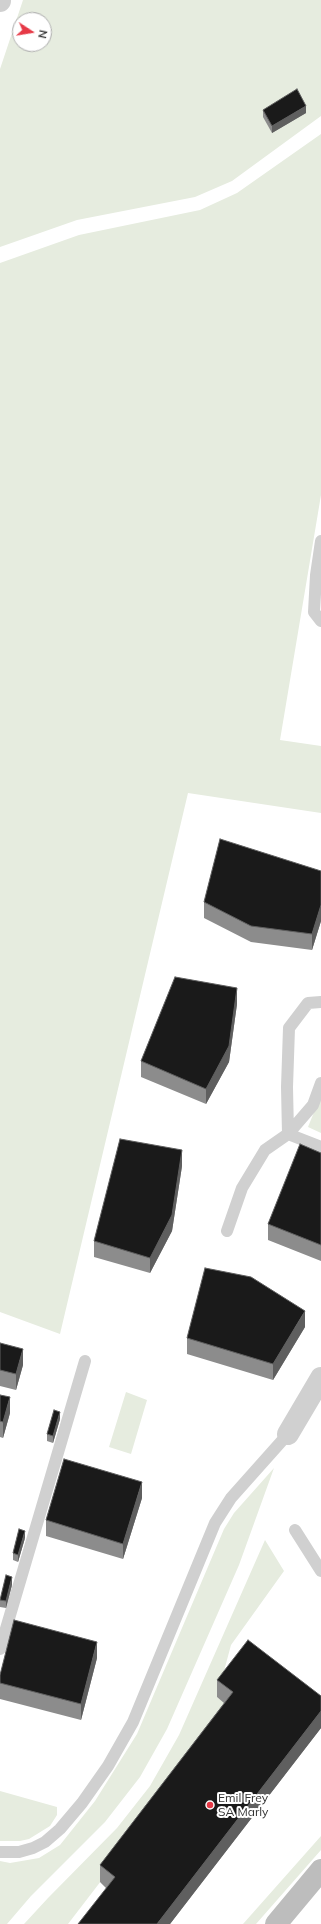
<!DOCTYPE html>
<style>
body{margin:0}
#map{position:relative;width:321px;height:1924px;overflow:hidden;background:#fff;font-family:Mulish,sans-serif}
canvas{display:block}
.north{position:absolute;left:12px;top:12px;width:40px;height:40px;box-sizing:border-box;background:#fff;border:1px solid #adadad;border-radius:50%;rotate:102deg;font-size:11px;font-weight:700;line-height:16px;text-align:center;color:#333}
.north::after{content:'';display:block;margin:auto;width:14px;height:18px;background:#e63946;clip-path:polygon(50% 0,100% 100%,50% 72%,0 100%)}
</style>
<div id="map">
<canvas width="321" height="1924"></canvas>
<div class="north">N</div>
</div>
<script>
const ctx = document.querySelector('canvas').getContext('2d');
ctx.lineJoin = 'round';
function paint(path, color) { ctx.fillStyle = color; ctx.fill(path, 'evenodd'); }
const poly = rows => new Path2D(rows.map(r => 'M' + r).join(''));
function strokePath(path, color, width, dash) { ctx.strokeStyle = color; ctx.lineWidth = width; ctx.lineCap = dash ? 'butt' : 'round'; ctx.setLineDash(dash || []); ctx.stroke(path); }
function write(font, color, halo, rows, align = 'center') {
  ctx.font = font + ' Mulish,sans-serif'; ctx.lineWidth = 4; ctx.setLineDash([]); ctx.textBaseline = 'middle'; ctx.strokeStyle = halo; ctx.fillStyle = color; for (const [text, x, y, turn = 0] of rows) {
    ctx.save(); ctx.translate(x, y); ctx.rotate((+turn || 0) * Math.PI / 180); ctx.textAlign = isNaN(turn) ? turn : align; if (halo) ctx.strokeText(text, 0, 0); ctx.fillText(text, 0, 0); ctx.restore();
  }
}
paint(poly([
 [23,0,321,0,321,116,232,181,195,197,77,220,0,247,0,69],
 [20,20,44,20,44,44,20,44],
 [321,134,321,495,280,740,321,746,321,813,188,793,60,1334,0,1312,0,263,79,235,200,210,237,193],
 [321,1095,321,1133,308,1127],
 [126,1392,147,1400,131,1454,109,1447],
 [274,1468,239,1565,167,1729,140,1777,105,1822,31,1896,7,1924,0,1924,0,1861,10,1863,39,1858,60,1845,95,1801,137,1734,224,1529,234,1513],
 [265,1540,284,1571,231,1645,217,1697,233,1709,68,1924,24,1924,48,1898,117,1828,150,1786,179,1735],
 [0,1791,57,1807,57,1815,50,1826,29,1839,20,1841,0,1841],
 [321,1836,321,1850,256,1924,243,1924]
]), '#e6ecdf');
strokePath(poly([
 [321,541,316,575,314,612,321,621],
 [288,1134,287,1087,289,1028,308,1003,321,1002],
 [288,1134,321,1147],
 [227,1231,242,1188,265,1150,288,1134,313,1105,321,1083],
 [295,1530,321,1571],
 [0,1649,85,1361],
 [0,1852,19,1852,33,1848,45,1842,60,1829,82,1803,108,1766,133,1722,215,1523,231,1498,288,1434]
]), '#d0d0d0', 12);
strokePath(poly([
 [0,1,0,0],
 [288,1434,321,1378]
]), '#d0d0d0', 22);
strokePath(poly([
 [276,1924,321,1870]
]), '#bdbdbd', 22);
paint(poly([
 [263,110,306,113,272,133,263,117],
 [321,871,321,921,312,950,251,942,204,918,204,902],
 [237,1004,229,1062,206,1104,141,1077,141,1061],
 [321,1153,321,1261,268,1240,268,1224],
 [182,1166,172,1231,150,1273,94,1257,94,1241],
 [305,1327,273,1380,187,1354,187,1338],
 [0,1343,23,1365,16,1390,0,1386],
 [0,1395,10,1413,3,1438,0,1437],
 [60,1419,53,1443,47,1441,47,1434],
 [142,1498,123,1559,46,1536,46,1520],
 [25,1538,18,1562,13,1560,13,1553],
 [12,1585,6,1608,0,1607,0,1600],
 [97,1658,81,1720,0,1699,0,1675],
 [217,1680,321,1696,321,1728,170,1924,106,1888,100,1882,100,1865,224,1703,217,1697]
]), '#8c8c8c');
paint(poly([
 [306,106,306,113,272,133,272,126],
 [321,905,321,921,312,950,312,934],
 [237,988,237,1004,229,1062,206,1104,206,1089],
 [182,1150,182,1166,172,1231,150,1273,150,1258],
 [305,1311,305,1327,273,1380,273,1364],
 [23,1349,23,1365,16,1390,16,1374],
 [10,1397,10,1413,3,1438,3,1422],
 [60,1412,60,1419,53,1443,53,1436],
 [142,1482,142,1498,123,1559,123,1544],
 [25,1531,25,1538,18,1562,18,1555],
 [12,1577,12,1585,6,1608,6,1601],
 [97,1642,97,1658,81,1720,81,1704],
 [321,1711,321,1728,170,1924,157,1924]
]), '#5f5f5f');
const building = poly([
 [297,89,306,106,272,126,263,110,297,89],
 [220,839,321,871,321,905,312,934,251,926,204,902,220,839],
 [175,977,237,988,229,1046,206,1089,141,1061,175,977],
 [120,1139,182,1150,172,1215,150,1258,94,1241,120,1139],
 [300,1144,321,1153,321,1245,268,1224,300,1144],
 [205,1268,251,1277,305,1311,273,1364,187,1338,205,1268],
 [0,1343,23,1349,16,1374,0,1370,0,1343],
 [0,1395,10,1397,3,1422,0,1421,0,1395],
 [54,1410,60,1412,53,1436,47,1434,54,1410],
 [64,1459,142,1482,123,1544,46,1520,64,1459],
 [19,1529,25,1531,18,1555,13,1553,19,1529],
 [6,1575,12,1577,6,1601,0,1600,6,1575],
 [14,1620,97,1642,81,1704,0,1683,0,1675,14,1620],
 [248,1640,321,1696,321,1711,157,1924,78,1924,115,1877,100,1865,233,1692,217,1680,248,1640]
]);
paint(building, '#1a1a1a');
strokePath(building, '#5f5f5f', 1);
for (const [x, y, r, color] of [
 [210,1805,4,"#e63946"]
]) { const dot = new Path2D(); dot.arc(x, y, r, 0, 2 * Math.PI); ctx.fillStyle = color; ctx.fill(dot); strokePath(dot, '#fff', 1.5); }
write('12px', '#333', '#fff', [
 ["Emil Frey",218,1798],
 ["SA Marly",218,1812]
], 'left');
</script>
